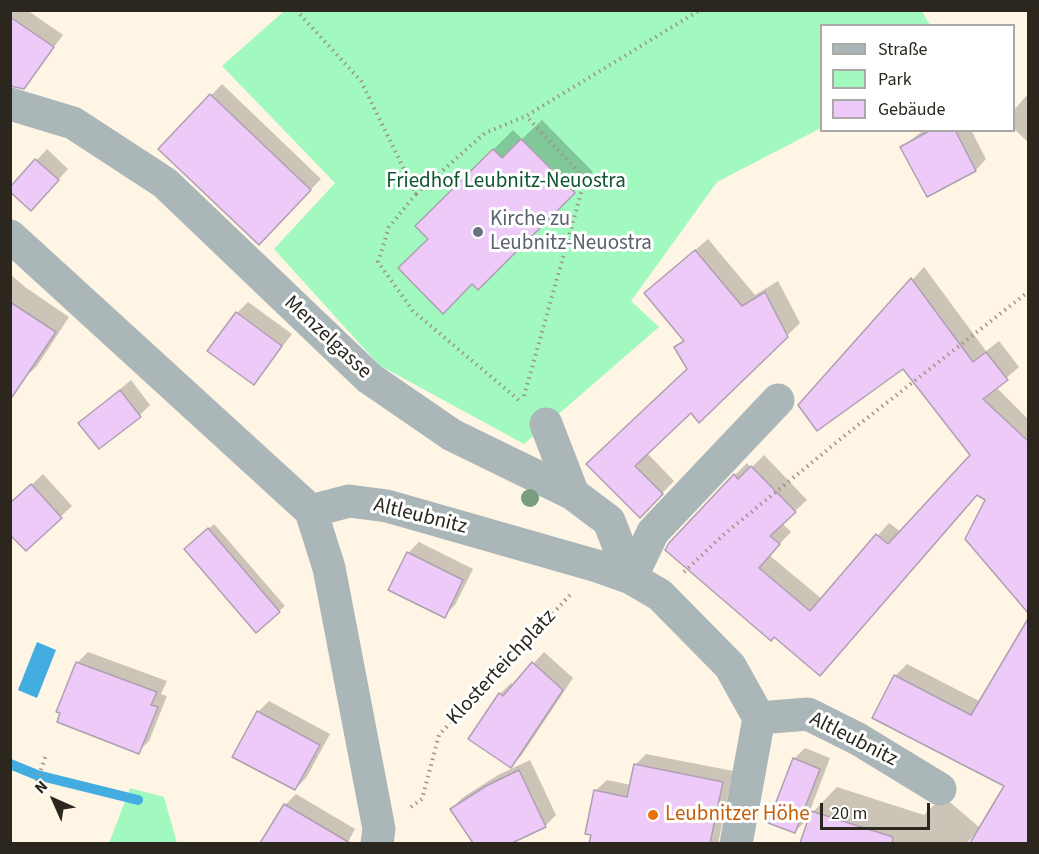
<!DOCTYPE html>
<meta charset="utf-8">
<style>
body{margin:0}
#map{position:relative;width:1039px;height:854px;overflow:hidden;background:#fef5e5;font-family:"Source Sans 3",sans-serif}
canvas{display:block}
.frame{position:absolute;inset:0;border:12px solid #2b271f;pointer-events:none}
.legend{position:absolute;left:820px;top:24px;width:195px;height:108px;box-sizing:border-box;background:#fff;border:2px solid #aaa9a5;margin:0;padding:8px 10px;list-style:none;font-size:18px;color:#2b271f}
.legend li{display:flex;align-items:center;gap:12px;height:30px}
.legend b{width:30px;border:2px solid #aaa9a5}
.north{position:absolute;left:24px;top:770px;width:60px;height:60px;-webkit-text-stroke:4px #fff;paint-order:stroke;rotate:315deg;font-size:16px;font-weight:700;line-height:24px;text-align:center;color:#2b271f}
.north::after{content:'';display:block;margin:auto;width:21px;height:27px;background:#2b271f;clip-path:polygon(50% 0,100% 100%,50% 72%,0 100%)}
.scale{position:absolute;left:820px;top:803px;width:110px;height:27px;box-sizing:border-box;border:3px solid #2b271f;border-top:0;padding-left:8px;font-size:18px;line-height:21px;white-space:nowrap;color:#2b271f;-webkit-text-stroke:4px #fff;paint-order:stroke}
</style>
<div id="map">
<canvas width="1039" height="854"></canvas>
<div class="frame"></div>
<ul class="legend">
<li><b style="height:8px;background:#aab6b8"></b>Straße</li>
<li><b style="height:16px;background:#a1f9c0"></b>Park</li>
<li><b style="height:16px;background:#eecaf8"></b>Gebäude</li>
</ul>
<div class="north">N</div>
<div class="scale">20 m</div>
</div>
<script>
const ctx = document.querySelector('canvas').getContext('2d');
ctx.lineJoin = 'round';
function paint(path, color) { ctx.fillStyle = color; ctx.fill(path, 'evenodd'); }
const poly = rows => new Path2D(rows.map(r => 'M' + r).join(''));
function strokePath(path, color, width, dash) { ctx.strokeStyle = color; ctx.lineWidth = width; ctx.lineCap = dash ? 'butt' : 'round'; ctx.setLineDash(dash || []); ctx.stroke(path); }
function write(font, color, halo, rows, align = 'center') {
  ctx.font = font + ' "Source Sans 3",sans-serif'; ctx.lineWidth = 6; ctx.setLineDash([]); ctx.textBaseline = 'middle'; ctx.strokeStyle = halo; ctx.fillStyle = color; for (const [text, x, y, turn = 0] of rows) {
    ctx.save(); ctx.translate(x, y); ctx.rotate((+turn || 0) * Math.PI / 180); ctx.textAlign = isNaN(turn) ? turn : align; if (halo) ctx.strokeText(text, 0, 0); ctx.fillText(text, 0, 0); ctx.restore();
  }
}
paint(poly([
 [921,10,930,25,822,26,821,128,717,182,631,301,659,327,524,444,379,365,274,249,335,183,222,66,284,11],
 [130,788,164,797,177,843,109,843]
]), '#a1f9c0');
paint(poly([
 [37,642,56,650,37,698,18,690]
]), '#43ade1');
paint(poly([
 [10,10,27,10,63,35,24,87,10,83],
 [222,84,321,179,270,232,160,149],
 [1028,94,1028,142,1014,129,1014,110],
 [542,120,593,172,478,288,417,226,513,130,522,139],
 [924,130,971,130,986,159,976,170,927,195,902,147],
 [47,149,68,169,42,198,10,189],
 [708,239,755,295,778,281,800,323,699,421,691,411,647,453,674,481,652,504,589,464,688,369,676,348,685,339,646,293],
 [924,267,986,351,999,341,1019,367,996,387,1028,419,1028,480,987,500,978,493,831,662,774,635,735,475,747,463,751,468,764,455,807,500,782,523,791,532,769,555,822,599,889,523,901,532,972,455,903,367,800,405],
 [10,274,25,287,69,317,37,366,22,380,10,372],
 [248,302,292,334,254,383,237,313],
 [131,380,150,405,140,415,80,423],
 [43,474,72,506,26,549,10,505],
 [214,524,285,606,256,631,191,544],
 [419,542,473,569,455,605,444,616,408,553],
 [88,652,167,681,161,694,167,696,149,741,138,752,77,663],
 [544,652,573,678,521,756,510,766,500,694,511,683,514,685],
 [907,664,1028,726,1028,844,1012,844,982,826,1006,786,895,676],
 [269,701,330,734,306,778,295,789,258,712],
 [805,748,830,758,806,821,795,831,794,759],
 [646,754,733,771,718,844,612,844,618,838,596,790,607,780,631,785,635,765],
 [530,760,556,815,545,826,509,844,474,844,452,809,462,798,498,775],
 [837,787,924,815,943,796,980,828,966,844,802,844,813,812],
 [296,794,355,829,347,844,261,844,285,805]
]), '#0003');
strokePath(poly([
 [10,764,37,775,138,800]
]), '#43ade1', 10);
const building = poly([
 [10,17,54,47,24,89,10,86,10,17],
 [210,94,311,190,259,245,158,149,210,94],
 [931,130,955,130,976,171,927,197,900,147,931,130],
 [521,139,575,193,478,290,472,284,443,314,398,268,428,239,415,226,493,149,502,158,521,139],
 [35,159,59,180,31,211,10,192,10,187,35,159],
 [695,250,742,306,765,292,788,337,699,423,691,413,635,466,663,494,640,518,586,464,687,369,674,347,684,341,644,293,695,250],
 [911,278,973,362,986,352,1008,380,983,399,1029,442,1029,614,965,539,985,500,977,495,820,676,774,637,771,641,665,550,669,543,734,474,738,479,751,466,796,512,770,536,780,544,759,568,810,611,876,534,888,544,970,455,903,369,817,431,798,405,911,278],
 [10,302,56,332,10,400,10,302],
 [236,312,282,346,254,385,207,351,236,312],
 [120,390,141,417,99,449,78,423,120,390],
 [31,484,62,518,26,551,10,535,10,503,31,484],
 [208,528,280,612,256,633,184,549,208,528],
 [407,552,463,580,445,618,388,590,407,552],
 [1029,617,1029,843,970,843,1004,786,872,718,894,675,971,715,1029,617],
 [76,662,157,692,151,705,158,707,139,754,57,722,60,713,56,712,76,662],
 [532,662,563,690,511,768,468,739,499,693,503,696,532,662],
 [257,711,320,745,295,790,232,757,257,711],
 [793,758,820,769,795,833,768,823,793,758],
 [634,764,723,782,710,843,589,843,591,835,585,834,594,790,627,797,634,764],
 [519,770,546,827,512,843,473,843,450,809,486,786,519,770],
 [284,804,350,843,260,843,284,804],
 [811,811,893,837,892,843,800,843,811,811]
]);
paint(building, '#eecaf8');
strokePath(building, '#aea0b2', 1.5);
strokePath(poly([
 [296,10,361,81,416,194,389,227,378,262,413,311,521,402],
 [416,194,485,133,526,116,700,10],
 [524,396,585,179,526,116],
 [684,572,722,536,848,433,1028,292],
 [35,787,46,755],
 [411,807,422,799,439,735,570,595]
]), '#9c9689', 4, [1.5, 4.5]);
strokePath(poly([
 [10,104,73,123,165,183,369,378,452,435,573,494,609,521,631,578],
 [10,236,311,511,329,568,379,829,377,844],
 [546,424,573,494],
 [311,511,349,501,387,506,597,566,631,578,660,595,730,666,759,718,736,844],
 [631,578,653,532,778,400],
 [759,718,808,714,858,739,940,789]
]), '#aab6b8', 33);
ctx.fillStyle = '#7a9d82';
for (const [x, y] of [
 [530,498]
]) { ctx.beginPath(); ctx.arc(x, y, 9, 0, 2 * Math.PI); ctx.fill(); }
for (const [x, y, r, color] of [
 [478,232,6,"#6b7280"],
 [653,815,6,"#e8710a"]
]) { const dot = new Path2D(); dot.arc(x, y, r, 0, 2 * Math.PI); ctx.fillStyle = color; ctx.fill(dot); strokePath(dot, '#fff', 2); }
write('21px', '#0e5531', '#fff', [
 ["Friedhof Leubnitz-Neuostra",506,182]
]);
write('21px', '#5b616d', '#fff', [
 ["Kirche zu",490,220],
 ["Leubnitz-Neuostra",490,244]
], 'left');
write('21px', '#2b271f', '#fff', [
 ["Menzelgasse",327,338,43],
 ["Altleubnitz",420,517,14],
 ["Klosterteichplatz",502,668,-47],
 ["Altleubnitz",853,740,27]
]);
write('21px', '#c56008', '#fff', [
 ["Leubnitzer Höhe",665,815]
], 'left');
</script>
